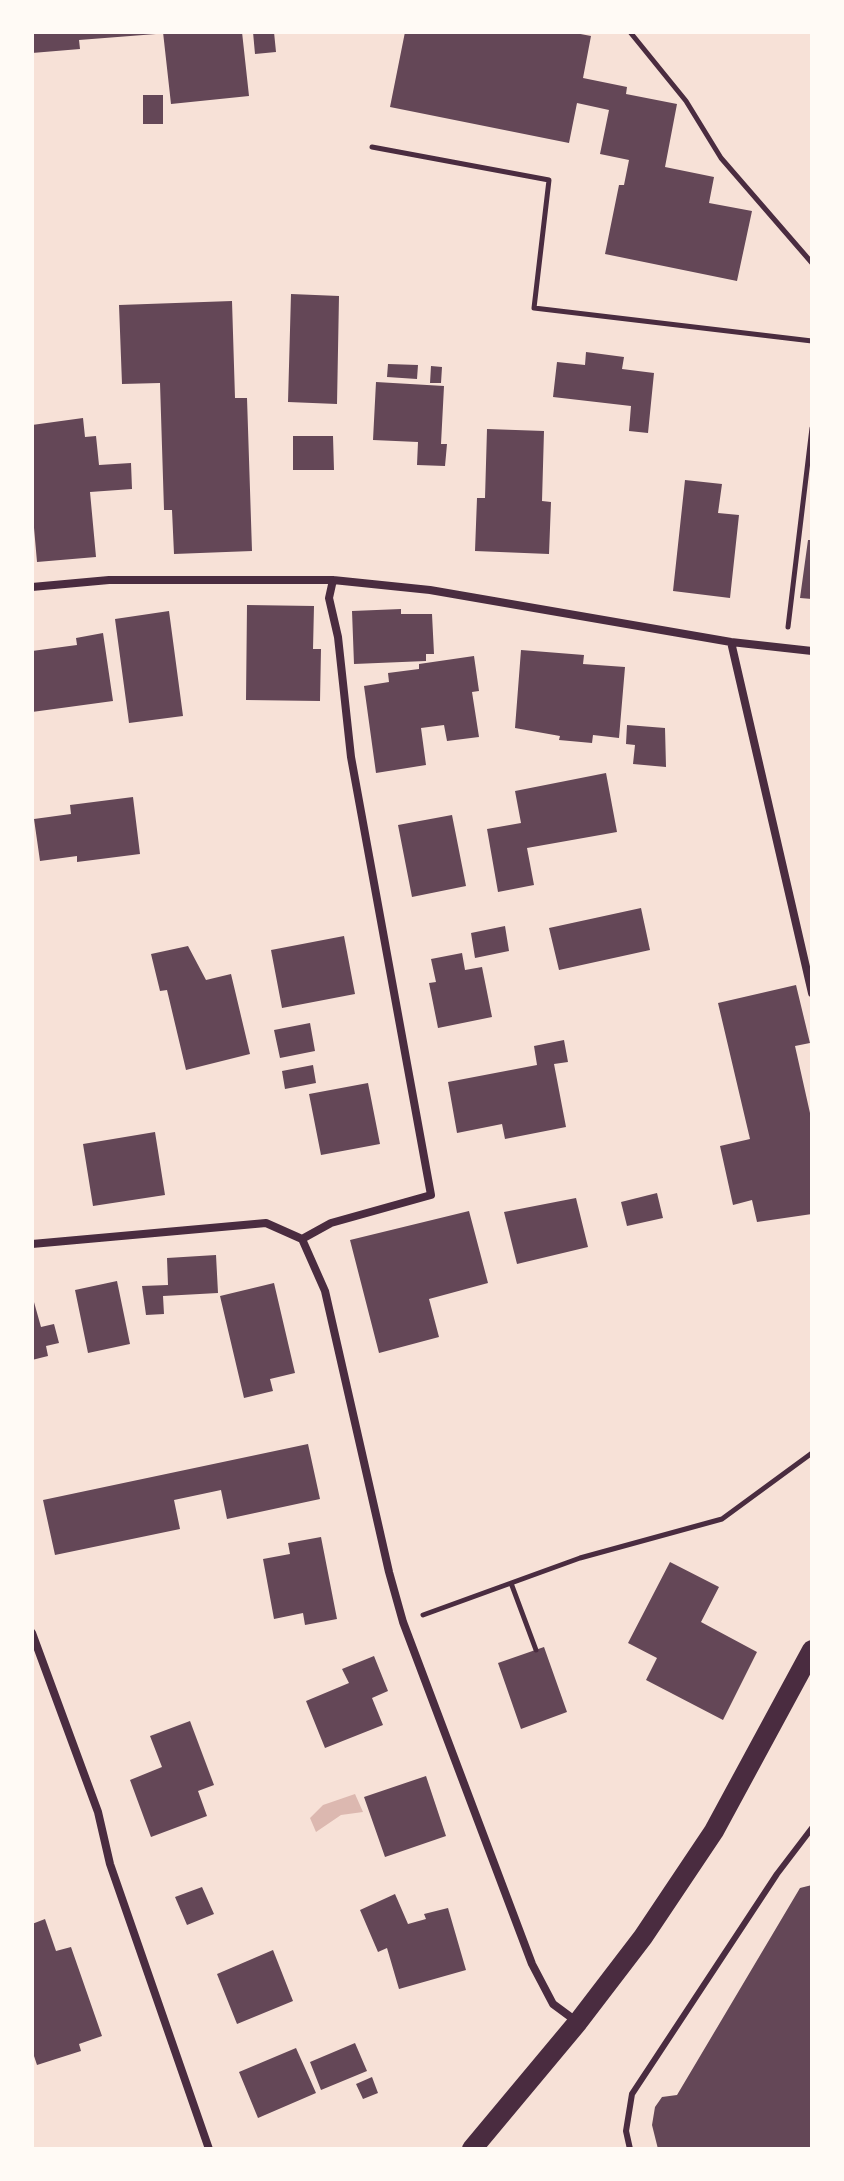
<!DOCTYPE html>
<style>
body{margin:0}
#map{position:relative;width:844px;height:2181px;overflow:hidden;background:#f7e1d7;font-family:"Exo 2",sans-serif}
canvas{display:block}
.frame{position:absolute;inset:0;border:34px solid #fffaf5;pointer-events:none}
</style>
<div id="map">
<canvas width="844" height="2181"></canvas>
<div class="frame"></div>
</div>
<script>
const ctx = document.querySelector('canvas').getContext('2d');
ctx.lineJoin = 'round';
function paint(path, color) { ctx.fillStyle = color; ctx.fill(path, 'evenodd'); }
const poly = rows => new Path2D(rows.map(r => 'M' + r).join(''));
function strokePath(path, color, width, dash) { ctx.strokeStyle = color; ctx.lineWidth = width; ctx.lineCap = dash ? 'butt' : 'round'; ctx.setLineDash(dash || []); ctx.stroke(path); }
paint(poly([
 [355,1794,363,1812,341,1815,316,1832,310,1818,323,1805]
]), '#dcb8b0');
paint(poly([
 [32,32,156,32,156,34,79,40,80,49,32,53],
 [163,32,242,32,249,96,171,104],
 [253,32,274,32,276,52,255,54],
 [405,32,570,32,591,36,583,78,627,87,626,94,677,104,665,167,714,177,709,203,752,211,737,281,605,254,619,185,624,185,629,160,600,154,609,110,577,103,569,143,390,107],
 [143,95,163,95,163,124,143,124],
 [291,294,339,296,337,404,288,402],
 [232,301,235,398,247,398,252,551,174,554,172,510,164,510,160,383,122,384,119,305],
 [586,352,624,357,622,369,654,373,648,433,629,431,631,406,553,397,557,362,585,365],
 [388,364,418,365,417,379,387,377],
 [431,366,442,367,441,383,430,383],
 [376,382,444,386,441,444,447,444,445,466,417,465,418,442,373,440],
 [83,418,85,437,96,436,99,465,131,463,132,489,90,492,96,557,37,562,32,505,32,425],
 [487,429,544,431,542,501,551,502,549,554,475,551,477,498,485,498],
 [293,436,333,436,334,470,293,470],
 [685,480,722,484,718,513,739,515,730,598,673,591],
 [808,540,812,540,812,599,800,598],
 [247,605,314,606,313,649,321,649,320,701,246,700],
 [401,609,401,614,432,614,434,654,426,654,426,661,354,664,352,611],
 [169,611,183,716,129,723,115,619],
 [103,633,113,701,32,712,32,651,77,645,76,638],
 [521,650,584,655,583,664,625,667,619,738,593,735,592,743,559,740,560,736,515,728],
 [474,656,479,691,472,692,479,737,447,741,444,725,421,728,426,765,376,773,364,686,389,682,388,673,419,669,419,664],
 [627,725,665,728,666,767,633,764,635,745,626,744],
 [606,773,617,832,527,848,534,885,498,892,487,829,521,823,515,791],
 [133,797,140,854,77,862,77,856,40,861,34,819,71,814,70,805],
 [452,815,466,886,412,897,398,825],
 [641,908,650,950,559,970,549,928],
 [505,926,509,951,475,958,471,933],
 [344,936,355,994,282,1008,271,950],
 [188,946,206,980,231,974,250,1054,186,1070,167,990,160,991,151,954],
 [462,953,465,970,482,967,492,1017,438,1028,429,983,436,982,431,959],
 [796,985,810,1043,795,1046,812,1122,812,1214,757,1222,752,1200,733,1205,720,1146,750,1139,718,1003],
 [310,1023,315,1051,280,1058,274,1030],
 [564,1040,568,1062,554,1064,566,1127,505,1139,502,1124,457,1133,448,1082,537,1065,534,1046],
 [313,1065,316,1083,285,1089,282,1071],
 [368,1083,380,1144,321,1155,309,1094],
 [155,1132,165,1195,93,1206,83,1144],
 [657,1193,663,1218,627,1226,621,1202],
 [576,1198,588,1247,517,1264,504,1212],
 [469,1211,488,1283,429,1299,439,1337,379,1353,350,1240],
 [216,1255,218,1293,163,1296,164,1314,146,1315,142,1286,168,1285,167,1258],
 [117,1281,130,1344,88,1353,75,1290],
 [274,1283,295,1373,270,1379,273,1391,244,1398,220,1296],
 [32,1295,41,1327,54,1324,59,1343,46,1346,48,1356,32,1360],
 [308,1444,320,1499,227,1519,221,1490,174,1500,180,1529,55,1555,43,1500],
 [321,1537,337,1619,305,1625,303,1613,274,1619,263,1559,290,1554,288,1543],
 [670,1562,719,1587,701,1622,757,1652,723,1720,646,1680,657,1658,628,1643],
 [544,1647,567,1712,521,1729,498,1663],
 [374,1656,388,1691,372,1698,383,1725,325,1748,306,1701,349,1683,342,1669],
 [190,1721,214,1785,198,1791,207,1816,151,1837,130,1780,162,1767,150,1736],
 [426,1776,446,1836,385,1857,364,1797],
 [812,1885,812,2149,658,2149,652,2125,655,2107,662,2097,677,2095,800,1888],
 [202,1887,214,1914,187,1925,175,1897],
 [395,1894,408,1924,426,1919,424,1914,448,1908,466,1970,399,1989,387,1948,378,1952,360,1910],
 [45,1919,56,1951,71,1947,102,2036,79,2044,81,2051,37,2065,32,2050,32,1924],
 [273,1950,293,2001,237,2024,217,1974],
 [355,2043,367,2071,321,2090,310,2062],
 [296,2048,316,2093,258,2118,239,2072],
 [372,2077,378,2093,363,2099,356,2084]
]), '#644757');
strokePath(poly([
 [630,32,686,101,721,158,812,263],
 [372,147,549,180,534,308,812,341],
 [788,627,812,428],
 [511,1583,536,1650],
 [423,1615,580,1558,722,1519,812,1453]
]), '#4a2c40', 5);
strokePath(poly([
 [630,2149,626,2131,632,2094,777,1874,812,1828]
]), '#4a2c40', 6);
strokePath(poly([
 [32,587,109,580,333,580,430,590,731,642,812,651],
 [731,642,812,993],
 [302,1239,331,1223,431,1195,351,757,338,637,329,598,333,580],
 [32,1244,266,1223,302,1239,325,1291,389,1572,403,1622,532,1964,553,2004,576,2021],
 [32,1633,98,1812,110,1864,209,2149]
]), '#4a2c40', 8);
strokePath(poly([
 [472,2149,578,2022,643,1937,714,1831,812,1650]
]), '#4a2c40', 20);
</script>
